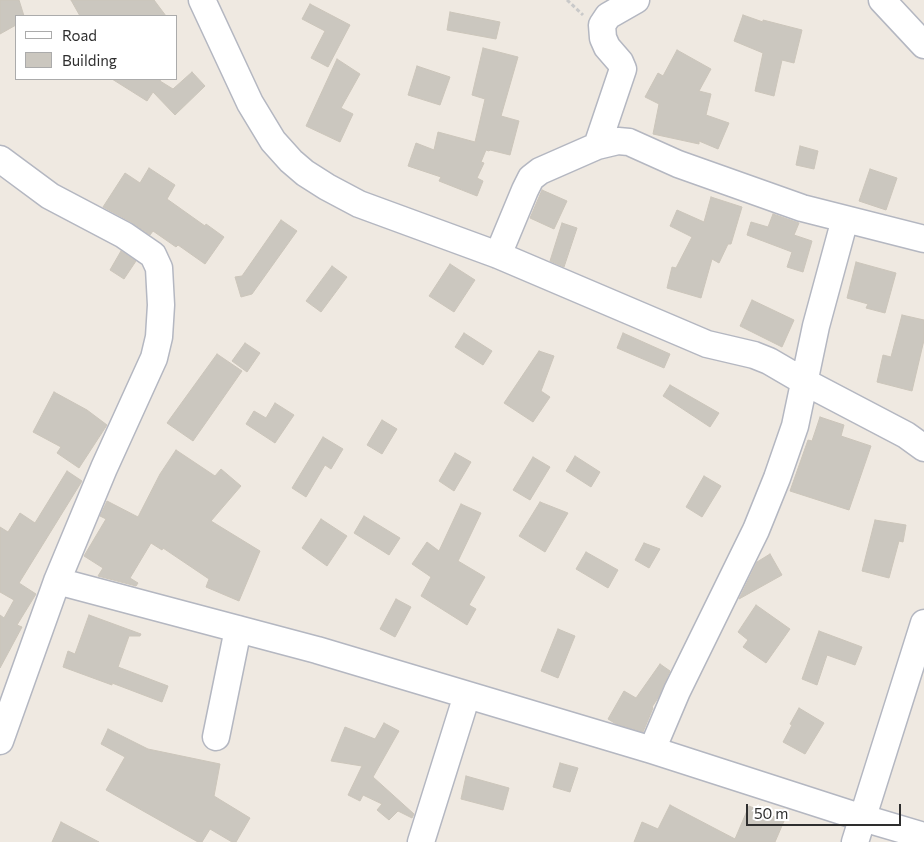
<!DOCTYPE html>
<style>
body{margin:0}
#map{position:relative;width:924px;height:842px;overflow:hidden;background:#efe9e1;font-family:Commissioner,sans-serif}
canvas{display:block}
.legend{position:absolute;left:15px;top:15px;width:162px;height:65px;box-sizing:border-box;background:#fff;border:1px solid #ababab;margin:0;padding:6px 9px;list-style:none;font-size:15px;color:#2e2e2e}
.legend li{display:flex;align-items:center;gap:10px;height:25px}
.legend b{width:25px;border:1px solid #ababab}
.scale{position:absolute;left:746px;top:804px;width:155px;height:22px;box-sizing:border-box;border:2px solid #2e2e2e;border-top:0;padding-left:6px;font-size:15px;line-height:18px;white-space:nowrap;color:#2e2e2e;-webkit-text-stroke:4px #fff;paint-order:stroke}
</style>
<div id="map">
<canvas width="924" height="842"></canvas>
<ul class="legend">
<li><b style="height:6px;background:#fff"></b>Road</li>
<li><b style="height:14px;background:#cbc7bf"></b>Building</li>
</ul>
<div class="scale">50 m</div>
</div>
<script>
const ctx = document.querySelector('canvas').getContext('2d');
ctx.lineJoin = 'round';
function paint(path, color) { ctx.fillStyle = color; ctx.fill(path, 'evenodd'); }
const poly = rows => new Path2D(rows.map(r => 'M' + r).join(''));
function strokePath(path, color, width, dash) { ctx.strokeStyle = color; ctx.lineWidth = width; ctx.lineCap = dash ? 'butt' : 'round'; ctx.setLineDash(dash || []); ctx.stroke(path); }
const building = poly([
 [0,0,19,0,24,16,16,16,16,25,0,34,0,0],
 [71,0,154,0,166,16,80,16,71,0],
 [310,4,350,25,328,67,311,58,325,31,302,19,310,4],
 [450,12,500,22,496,39,447,30,450,12],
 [743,15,763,22,763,20,802,30,794,63,782,60,774,96,755,91,763,53,734,41,743,15],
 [483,48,518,57,501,116,519,121,510,155,490,150,489,151,486,150,481,162,484,163,477,178,483,181,477,196,439,181,441,177,408,166,416,143,434,150,438,132,475,142,485,99,472,95,483,48],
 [677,50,711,69,699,91,711,94,706,115,729,123,718,149,699,141,699,144,653,134,659,104,645,97,658,73,663,76,677,50],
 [337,59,360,74,341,108,353,114,340,142,306,126,337,59],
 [417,66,450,77,440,105,408,95,417,66],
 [192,72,205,86,175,115,153,92,147,101,112,79,161,79,160,81,173,89,192,72],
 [800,146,818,151,814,169,796,165,800,146],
 [149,168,175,185,167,199,205,226,206,224,224,237,205,264,178,245,176,247,153,231,150,235,131,222,103,207,125,173,140,183,149,168],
 [870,169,897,178,886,210,859,201,870,169],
 [542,190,567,201,554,229,530,218,542,190],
 [711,197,742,207,731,244,728,244,719,263,712,259,701,298,667,288,672,267,676,268,692,237,670,226,677,210,704,222,711,197],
 [773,214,799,223,794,235,812,241,803,272,787,267,792,252,747,235,751,222,768,227,773,214],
 [281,220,297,231,252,294,241,297,235,277,242,276,281,220],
 [562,223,577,228,564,267,550,261,562,223],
 [121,251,136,261,124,279,110,270,121,251],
 [856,262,896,273,885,313,866,308,868,304,847,298,856,262],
 [450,264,475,280,454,312,429,296,450,264],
 [332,266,347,277,321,312,306,301,332,266],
 [752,300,794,320,782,347,740,326,752,300],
 [902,315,924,320,924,340,912,391,877,382,883,355,891,357,902,315],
 [464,333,492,351,483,365,455,347,464,333],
 [623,333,670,354,664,368,617,348,623,333],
 [245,343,260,353,247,372,232,361,245,343],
 [539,351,554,356,541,391,550,397,533,422,504,403,539,351],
 [217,354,242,371,193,441,167,423,217,354],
 [670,385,719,413,710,427,663,396,670,385],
 [54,392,87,410,107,425,79,468,57,453,61,447,33,432,54,392],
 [275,403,294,415,275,443,246,424,254,411,266,418,275,403],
 [820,417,844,425,841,436,871,446,849,510,790,491,808,440,812,441,820,417],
 [382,420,397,429,382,454,367,445,382,420],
 [323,437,343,449,331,469,325,465,306,497,292,488,323,437],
 [176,450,215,476,221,469,241,486,211,521,260,551,239,601,206,587,209,579,163,548,162,550,151,543,130,578,138,583,136,586,98,576,103,568,84,556,106,519,100,516,107,501,138,517,160,474,176,450],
 [455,453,471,462,454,491,439,481,455,453],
 [575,456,600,472,591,487,566,471,575,456],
 [533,457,550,467,530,500,513,490,533,457],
 [67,471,82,481,19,583,36,594,17,625,22,627,0,668,0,615,4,618,14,600,0,592,0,527,8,532,20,513,35,523,67,471],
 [704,476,721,486,702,517,686,507,704,476],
 [540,502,568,513,545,552,519,536,540,502],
 [461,504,481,513,458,561,485,577,469,605,476,609,467,625,421,596,431,577,412,564,427,542,439,551,461,504],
 [364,516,400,538,389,555,354,533,364,516],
 [321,519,347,536,327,566,302,548,321,519],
 [875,520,906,525,903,542,899,541,889,578,862,571,875,520],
 [644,543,660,549,649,568,635,560,644,543],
 [586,552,618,570,608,588,576,569,586,552],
 [770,554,782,575,739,599,757,562,770,554],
 [396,599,411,607,395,637,380,629,396,599],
 [756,605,790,629,766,663,743,647,748,640,738,632,756,605],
 [89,615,141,634,140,636,129,636,118,667,168,686,162,702,112,683,112,685,63,667,68,651,75,654,89,615],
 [558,629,575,636,558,678,541,671,558,629],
 [819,631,862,647,855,665,827,655,817,685,802,679,819,631],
 [660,664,670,671,658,698,652,707,653,708,643,732,616,724,608,719,624,691,636,698,660,664],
 [799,708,824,723,805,754,783,742,792,725,790,724,799,708],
 [384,723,399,731,373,777,414,814,412,818,398,811,389,820,377,810,382,804,363,795,360,801,348,795,362,766,331,761,345,727,375,739,384,723],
 [108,729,148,749,220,764,214,796,250,818,236,842,232,842,210,829,202,842,198,842,106,790,125,757,101,744,108,729],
 [560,763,578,768,570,792,553,787,560,763],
 [466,776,509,788,503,810,461,799,466,776],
 [670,805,735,839,749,806,784,821,775,842,634,842,642,822,658,829,670,805],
 [61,822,99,842,52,842,61,822]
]);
paint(building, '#cbc7bf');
strokePath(building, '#cbc5ba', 1);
const minor = poly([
 [202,0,250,103,273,141,291,161,305,173,327,187,359,204,498,255,707,344,754,355,769,361,805,382,906,435,924,448],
 [882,0,924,45],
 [597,146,623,69,620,62,607,47,603,38,602,25,608,16,636,0],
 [0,159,50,196,124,235,153,255,159,268,161,305,159,337,154,358,104,468,57,581,0,741],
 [498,255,525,190,531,178,540,171,597,146,618,141,629,142,678,164,802,208,924,239],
 [57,581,317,650,652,750,863,818,924,836],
 [216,737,238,629],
 [652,750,677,691,756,530,777,478,795,426,816,326,845,219],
 [421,842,467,695],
 [855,842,924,623]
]);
strokePath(minor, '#b4b7c1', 29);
strokePath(poly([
 [567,0,583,15]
]), '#c9c9c9', 3, [4, 2.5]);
strokePath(minor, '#fff', 26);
</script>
